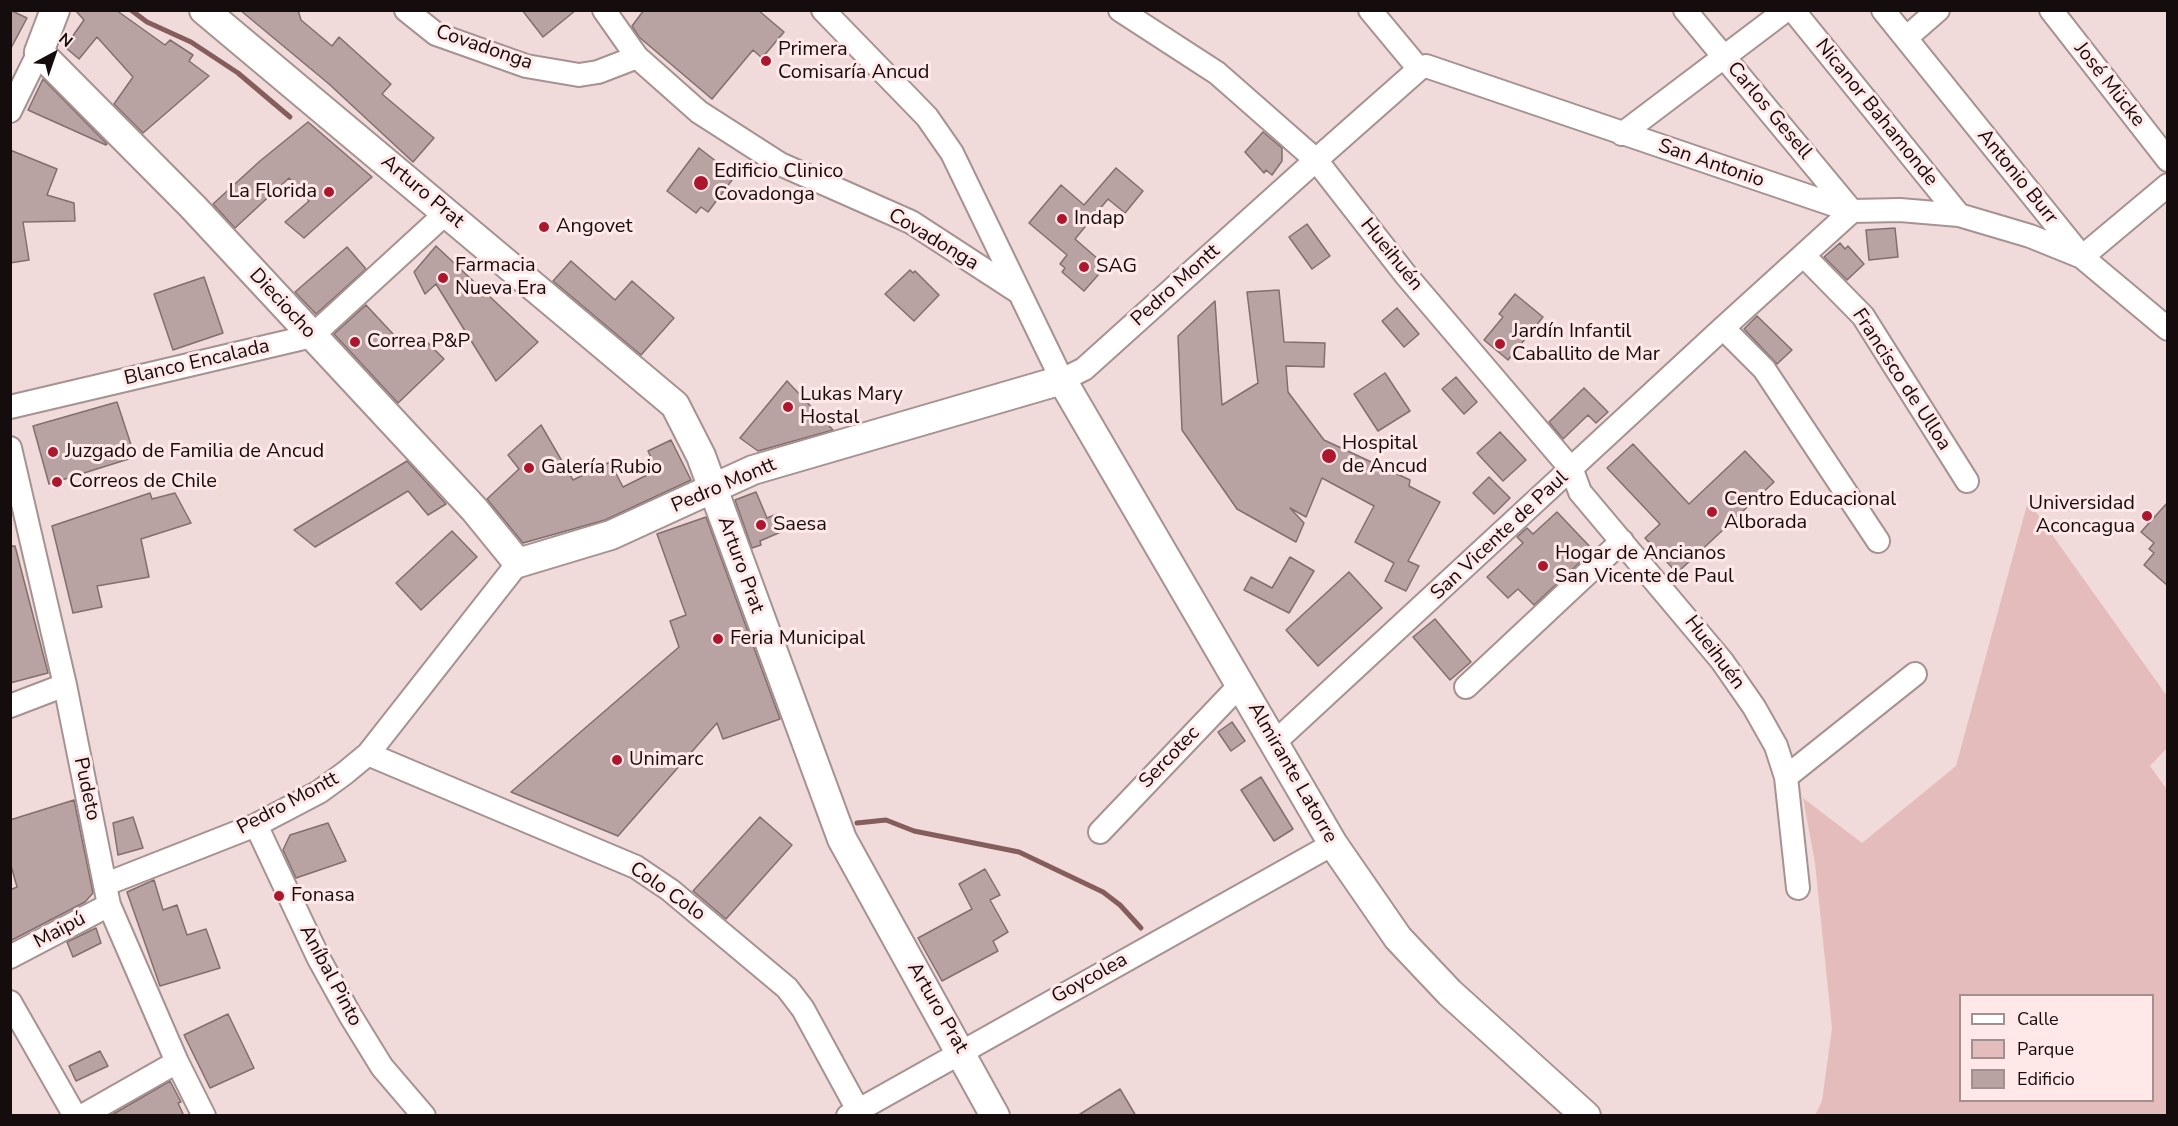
<!DOCTYPE html>
<meta charset="utf-8">
<style>
body{margin:0}
#map{position:relative;width:2178px;height:1126px;overflow:hidden;background:#f1dbda;font-family:"Nunito Sans",sans-serif}
canvas{display:block}
.frame{position:absolute;inset:0;border:12px solid #150d0d;pointer-events:none}
.legend{position:absolute;left:1959px;top:994px;width:195px;height:108px;box-sizing:border-box;background:#ffe8e7;border:2px solid #a19090;margin:0;padding:8px 10px;list-style:none;font-size:18px;color:#150d0d}
.legend li{display:flex;align-items:center;gap:12px;height:30px}
.legend b{width:30px;border:2px solid #a19090}
.north{position:absolute;left:24px;top:24px;width:60px;height:60px;-webkit-text-stroke:4px #ffe8e7;paint-order:stroke;rotate:40deg;font-size:16px;font-weight:700;line-height:24px;text-align:center;color:#150d0d}
.north::after{content:'';display:block;margin:auto;width:21px;height:27px;background:#150d0d;clip-path:polygon(50% 0,100% 100%,50% 72%,0 100%)}
</style>
<div id="map">
<canvas width="2178" height="1126"></canvas>
<div class="frame"></div>
<ul class="legend">
<li><b style="height:8px;background:#fff"></b>Calle</li>
<li><b style="height:16px;background:#e4bcbb"></b>Parque</li>
<li><b style="height:16px;background:#b8a3a2"></b>Edificio</li>
</ul>
<div class="north">N</div>
</div>
<script>
const ctx = document.querySelector('canvas').getContext('2d');
ctx.lineJoin = 'round';
function paint(path, color) { ctx.fillStyle = color; ctx.fill(path, 'evenodd'); }
const poly = rows => new Path2D(rows.map(r => 'M' + r).join(''));
function strokePath(path, color, width, dash) { ctx.strokeStyle = color; ctx.lineWidth = width; ctx.lineCap = dash ? 'butt' : 'round'; ctx.setLineDash(dash || []); ctx.stroke(path); }
function write(font, color, halo, rows, align = 'center') {
  ctx.font = font + ' "Nunito Sans",sans-serif'; ctx.lineWidth = 6; ctx.setLineDash([]); ctx.textBaseline = 'middle'; ctx.strokeStyle = halo; ctx.fillStyle = color; for (const [text, x, y, turn = 0] of rows) {
    ctx.save(); ctx.translate(x, y); ctx.rotate((+turn || 0) * Math.PI / 180); ctx.textAlign = isNaN(turn) ? turn : align; if (halo) ctx.strokeText(text, 0, 0); ctx.fillText(text, 0, 0); ctx.restore();
  }
}
paint(poly([
 [2028,501,2167,696,2167,748,2150,766,2168,791,2167,1115,1815,1115,1822,1101,1832,1028,1815,863,1803,798,1862,843,1956,766],
 [1960,996,2152,996,2152,1100,1960,1100]
]), '#e4bcbb');
strokePath(poly([
 [131,10,147,22,191,42,238,73,290,117],
 [857,823,886,820,914,831,1019,852,1103,892,1120,905,1141,928]
]), '#845d5c', 5);
const building = poly([
 [10,10,27,18,10,50,10,10],
 [75,10,116,10,165,45,170,40,193,55,189,61,209,76,143,133,114,104,133,77,97,37,79,59,65,47,84,20,75,10],
 [240,10,298,10,301,20,332,46,339,37,391,84,382,94,434,138,413,162,329,84,240,10],
 [522,10,576,10,543,37,522,10],
 [644,10,758,10,784,32,762,58,753,50,712,99,639,37,632,26,644,10],
 [43,79,107,144,106,145,28,110,43,79],
 [308,122,372,177,304,238,285,222,309,201,289,178,235,228,213,204,260,161,308,122],
 [1263,132,1282,148,1282,161,1272,175,1266,170,1264,173,1245,152,1263,132],
 [699,148,735,176,708,212,701,207,696,213,667,191,699,148],
 [10,150,57,169,47,195,74,203,75,221,23,222,29,260,10,263,10,150],
 [1116,168,1143,191,1125,213,1108,199,1075,239,1106,266,1084,291,1062,272,1065,268,1060,264,1067,255,1029,223,1061,185,1084,205,1116,168],
 [1307,224,1330,256,1312,269,1289,237,1307,224],
 [1895,228,1898,257,1869,260,1866,230,1895,228],
 [1840,243,1845,249,1848,246,1864,264,1847,280,1824,257,1840,243],
 [436,246,538,342,496,381,436,284,425,294,414,272,436,246],
 [347,247,366,269,316,314,295,292,347,247],
 [571,261,615,300,632,281,674,318,641,355,553,281,571,261],
 [910,270,913,273,915,271,939,295,914,321,885,294,910,270],
 [204,277,223,333,173,350,154,294,204,277],
 [1279,290,1284,342,1325,343,1324,367,1286,366,1288,392,1324,440,1410,480,1409,486,1440,502,1408,561,1419,566,1406,591,1385,581,1394,563,1355,542,1374,506,1322,478,1306,517,1290,508,1304,523,1296,542,1237,509,1182,430,1178,336,1215,301,1222,405,1258,383,1247,292,1279,290],
 [1515,294,1543,317,1508,360,1484,340,1503,317,1499,314,1515,294],
 [366,305,407,349,421,336,444,359,398,403,334,334,366,305],
 [1397,308,1419,334,1404,347,1382,321,1397,308],
 [1757,316,1792,350,1777,364,1744,329,1757,316],
 [1385,373,1410,411,1378,431,1354,394,1385,373],
 [1456,377,1477,402,1464,414,1442,389,1456,377],
 [787,381,833,430,758,451,740,438,787,381],
 [1584,388,1608,412,1596,423,1588,415,1563,439,1549,422,1584,388],
 [117,402,135,457,49,484,33,426,117,402],
 [541,425,573,480,610,462,623,487,657,470,648,451,671,440,691,480,605,520,523,543,487,499,519,469,508,455,541,425],
 [1500,432,1526,460,1503,481,1477,453,1500,432],
 [1633,444,1689,504,1745,451,1774,482,1677,573,1645,538,1660,524,1607,468,1633,444],
 [407,461,446,504,428,515,408,491,315,547,294,530,407,461],
 [1489,477,1510,498,1494,514,1473,493,1489,477],
 [756,492,767,518,777,514,783,531,760,541,761,545,752,548,735,500,756,492],
 [150,493,152,499,175,493,191,523,141,539,149,577,97,586,102,607,73,613,52,526,150,493],
 [2168,502,2168,586,2144,565,2154,553,2149,549,2154,543,2141,532,2168,502],
 [1557,512,1593,550,1534,605,1518,589,1508,598,1487,577,1523,543,1517,537,1527,528,1533,534,1557,512],
 [706,517,780,719,723,739,717,723,618,836,511,792,679,647,670,621,686,615,657,534,706,517],
 [452,531,477,557,421,610,396,583,452,531],
 [10,546,15,546,48,673,10,683,10,546],
 [1290,557,1314,571,1289,613,1244,590,1251,577,1272,588,1290,557],
 [1349,572,1382,608,1318,666,1286,630,1349,572],
 [1435,619,1471,662,1450,680,1413,637,1435,619],
 [1232,722,1245,741,1231,751,1218,732,1232,722],
 [1261,777,1293,829,1274,841,1241,790,1261,777],
 [74,800,93,893,85,902,10,941,10,890,17,887,10,862,10,820,74,800],
 [133,817,143,848,118,855,113,823,133,817],
 [760,817,792,845,726,919,693,891,760,817],
 [328,823,346,861,296,878,283,850,290,835,328,823],
 [985,869,1000,895,990,900,1008,932,993,941,998,951,942,981,918,938,972,909,959,884,985,869],
 [154,880,163,910,177,905,187,935,206,929,220,968,160,986,127,892,154,880],
 [96,928,101,943,73,957,67,942,96,928],
 [228,1014,254,1068,210,1088,184,1035,228,1014],
 [100,1051,108,1066,76,1081,69,1066,100,1051],
 [170,1081,181,1102,178,1103,184,1116,110,1116,170,1081],
 [1120,1089,1136,1116,1077,1116,1120,1089]
]);
paint(building, '#b8a3a2');
strokePath(building, '#816e6d', 1.5);
const minor = poly([
 [406,10,436,34,526,66,579,75,598,72,637,57,699,112,780,164,911,222,1017,291],
 [604,10,637,57],
 [823,10,927,117,952,153,1062,380,1084,369,1316,160,1419,69,1426,66,1852,211,1900,210,1959,215,2030,236,2082,257],
 [1120,10,1217,73,1316,160,1405,274,1572,470,1580,492,1722,661,1754,707,1776,746,1786,777,1798,888],
 [1370,10,1419,69],
 [1685,10,1851,210],
 [1793,10,1959,215],
 [1883,10,2082,257,2168,329],
 [2051,10,2168,160],
 [1906,38,1938,10],
 [10,111,39,52],
 [1622,134,1786,10],
 [1804,256,1863,316,1967,481],
 [2082,257,2168,185],
 [1723,328,1764,369,1878,541],
 [10,407,312,336,446,213],
 [10,448,65,685,109,905,177,1062,204,1116],
 [1466,687,1622,541],
 [10,706,65,685],
 [1275,742,1723,328,1852,211],
 [368,754,636,867,670,890,787,988,803,1009,858,1110],
 [1786,777,1915,674],
 [256,825,319,959,350,1015,382,1067,424,1116],
 [1100,832,1241,684],
 [106,884,256,825,319,792,345,773,368,754,518,563],
 [10,957,109,905],
 [10,1002,75,1116],
 [82,1116,177,1062],
 [848,1116,1333,844]
]);
const major = poly([
 [55,10,39,52,193,207,474,509,518,563,611,535,753,470,1062,380,1333,844,1398,938,1450,993,1586,1116],
 [204,10,675,405,701,456,842,839,995,1116]
]);
strokePath(minor, '#a69291', 26);
strokePath(major, '#a69291', 32);
strokePath(minor, '#fff', 22);
strokePath(major, '#fff', 28);
for (const [x, y, r, color] of [
 [766,61,6,"#ac172e"],
 [701,183,8,"#ac172e"],
 [329,192,6,"#ac172e"],
 [1062,219,6,"#ac172e"],
 [544,227,6,"#ac172e"],
 [1084,267,6,"#ac172e"],
 [443,278,6,"#ac172e"],
 [355,342,6,"#ac172e"],
 [1500,344,6,"#ac172e"],
 [788,407,6,"#ac172e"],
 [53,452,6,"#ac172e"],
 [1329,456,8,"#ac172e"],
 [529,468,6,"#ac172e"],
 [57,482,6,"#ac172e"],
 [1712,512,6,"#ac172e"],
 [2147,516,6,"#ac172e"],
 [761,525,6,"#ac172e"],
 [1543,566,6,"#ac172e"],
 [718,639,6,"#ac172e"],
 [617,760,6,"#ac172e"],
 [279,896,6,"#ac172e"]
]) { const dot = new Path2D(); dot.arc(x, y, r, 0, 2 * Math.PI); ctx.fillStyle = color; ctx.fill(dot); strokePath(dot, '#ffe8e7', 2); }
write('20px', '#150d0d', '#ffe8e7', [
 ["Covadonga",484,48,19],
 ["José Mücke",2109,85,52],
 ["Carlos Gesell",1769,111,50],
 ["Nicanor Bahamonde",1876,113,51],
 ["San Antonio",1711,164,19],
 ["Antonio Burr",2017,177,51],
 ["Arturo Prat",422,192,40],
 ["Covadonga",933,240,31],
 ["Hueihuén",1391,255,51],
 ["Pedro Montt",1176,286,-42],
 ["Dieciocho",282,304,47],
 ["Blanco Encalada",197,363,-13],
 ["Francisco de Ulloa",1901,380,57],
 ["Pedro Montt",724,486,-23],
 ["San Vicente de Paul",1500,536,-43],
 ["Arturo Prat",740,565,70],
 ["Hueihuén",1714,653,53],
 ["Sercotec",1170,758,-46],
 ["Almirante Latorre",1292,773,60],
 ["Pudeto",86,789,78],
 ["Pedro Montt",288,804,-28],
 ["Colo Colo",667,892,35],
 ["Maipú",60,931,-28],
 ["Aníbal Pinto",330,976,62],
 ["Goycolea",1090,979,-29],
 ["Arturo Prat",937,1008,60]
]);
write('20px', '#150d0d', '#ffe8e7', [
 ["Primera",778,50],
 ["Comisaría Ancud",778,73],
 ["Edificio Clinico",714,172],
 ["Covadonga",714,195],
 ["La Florida",317,192,"right"],
 ["Indap",1074,219],
 ["Angovet",556,227],
 ["Farmacia",455,266],
 ["Nueva Era",455,289],
 ["SAG",1096,267],
 ["Jardín Infantil",1512,332],
 ["Caballito de Mar",1512,355],
 ["Correa P&P",367,342],
 ["Lukas Mary",800,395],
 ["Hostal",800,418],
 ["Hospital",1342,444],
 ["de Ancud",1342,467],
 ["Juzgado de Familia de Ancud",65,452],
 ["Galería Rubio",541,468],
 ["Correos de Chile",69,482],
 ["Centro Educacional",1724,500],
 ["Alborada",1724,523],
 ["Universidad",2135,504,"right"],
 ["Aconcagua",2135,527,"right"],
 ["Saesa",773,525],
 ["Hogar de Ancianos",1555,554],
 ["San Vicente de Paul",1555,577],
 ["Feria Municipal",730,639],
 ["Unimarc",629,760],
 ["Fonasa",291,896]
], 'left');
</script>
